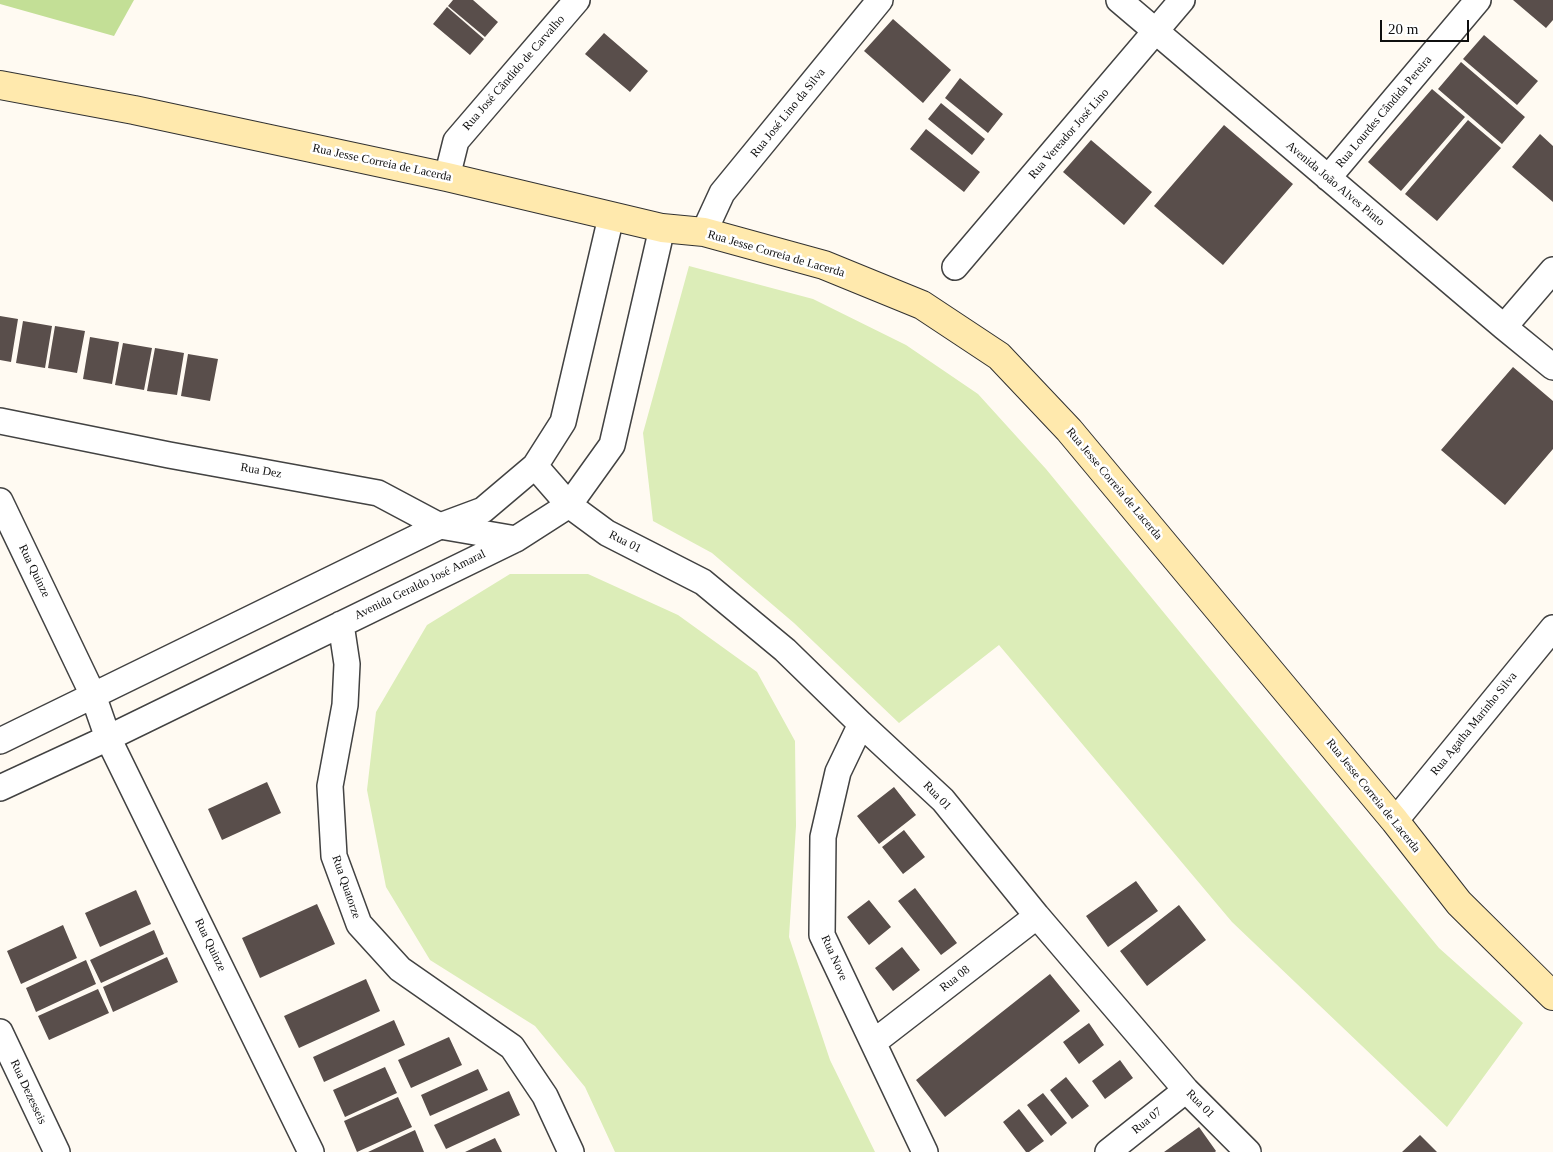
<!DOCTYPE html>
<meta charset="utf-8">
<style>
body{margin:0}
#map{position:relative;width:1553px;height:1152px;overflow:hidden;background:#fffaf2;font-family:Georgia,serif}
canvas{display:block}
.scale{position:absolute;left:1380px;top:20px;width:89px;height:22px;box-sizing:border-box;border:2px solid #0f0f0f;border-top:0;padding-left:6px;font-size:15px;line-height:18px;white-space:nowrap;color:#0f0f0f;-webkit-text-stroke:4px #fff;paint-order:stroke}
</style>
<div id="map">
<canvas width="1553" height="1152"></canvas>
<div class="scale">20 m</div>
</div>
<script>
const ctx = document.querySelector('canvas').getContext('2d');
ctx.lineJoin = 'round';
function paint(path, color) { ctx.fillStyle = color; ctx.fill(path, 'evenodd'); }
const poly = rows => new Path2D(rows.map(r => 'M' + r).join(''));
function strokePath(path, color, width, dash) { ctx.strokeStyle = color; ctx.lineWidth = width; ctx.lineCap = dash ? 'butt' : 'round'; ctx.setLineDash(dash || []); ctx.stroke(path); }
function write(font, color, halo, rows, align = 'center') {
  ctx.font = font + ' Georgia,serif'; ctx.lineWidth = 5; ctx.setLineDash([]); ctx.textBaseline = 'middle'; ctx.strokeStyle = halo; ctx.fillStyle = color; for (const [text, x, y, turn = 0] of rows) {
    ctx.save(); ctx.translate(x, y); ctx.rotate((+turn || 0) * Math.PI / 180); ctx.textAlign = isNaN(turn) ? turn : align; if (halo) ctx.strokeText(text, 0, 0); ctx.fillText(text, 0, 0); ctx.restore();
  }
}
paint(poly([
 [689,266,813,299,906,345,978,394,1046,469,1439,948,1523,1023,1447,1127,1232,922,999,645,899,723,794,623,712,553,653,521,643,433],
 [510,574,588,574,678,615,757,672,795,741,796,826,789,937,830,1060,875,1152,615,1152,585,1087,535,1026,430,960,386,887,367,790,376,712,427,625]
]), '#dcedb8');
paint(poly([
 [0,0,134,0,114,36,0,4]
]), '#c3df96');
paint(poly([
 [453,0,473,0,498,22,485,37,448,6],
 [1513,0,1553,0,1553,20,1546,28],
 [447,7,484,39,470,55,433,24],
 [893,19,951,70,923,103,864,51],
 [604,33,648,71,630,92,585,54],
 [1484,35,1538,81,1517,105,1463,59],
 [1461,62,1525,117,1502,144,1438,89],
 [960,78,1003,114,988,133,945,98],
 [1432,89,1465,117,1401,191,1368,162],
 [941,103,985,139,972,155,928,119],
 [1468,120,1501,148,1437,221,1405,194],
 [1224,125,1293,184,1223,265,1154,206],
 [926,129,980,172,964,192,910,149],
 [1540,134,1553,146,1553,202,1512,167],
 [1091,140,1152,192,1124,225,1063,172],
 [0,316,18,319,11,362,0,360],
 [23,321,52,326,45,368,16,363],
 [55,326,85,331,77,373,48,368],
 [90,337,119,342,112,384,83,379],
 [123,343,152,348,144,390,115,385],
 [155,348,184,353,177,395,147,391],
 [188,354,218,359,210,401,181,396],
 [1513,367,1553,401,1553,449,1505,505,1441,450],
 [267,782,281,813,222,840,208,809],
 [894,787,916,815,879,844,857,816],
 [904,830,925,857,903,874,882,847],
 [1136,881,1158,911,1108,947,1086,916],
 [915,888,957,943,941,955,898,901],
 [136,890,151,924,100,947,85,913],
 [869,900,891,927,869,945,847,917],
 [317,904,335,944,260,978,242,938],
 [1179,905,1206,940,1147,986,1120,951],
 [63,925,77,958,21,984,7,951],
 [154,930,164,954,101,983,90,960],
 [902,947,920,970,893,991,875,968],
 [167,957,178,982,113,1012,103,987],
 [86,960,96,984,36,1012,26,988],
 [1050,974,1080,1011,945,1117,916,1080],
 [366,979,380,1011,299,1048,284,1016],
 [98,989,109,1013,49,1040,38,1016],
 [394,1020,405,1045,324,1082,313,1057],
 [1089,1023,1104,1045,1079,1064,1063,1042],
 [449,1037,462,1065,411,1088,398,1060],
 [1120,1060,1133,1078,1105,1099,1092,1081],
 [385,1067,397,1093,345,1117,333,1090],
 [478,1069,488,1090,430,1116,421,1095],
 [1066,1077,1089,1106,1072,1119,1050,1090],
 [509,1091,520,1115,446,1149,434,1125],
 [1043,1093,1067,1123,1051,1136,1027,1105],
 [398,1097,412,1127,357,1152,344,1121],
 [1019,1109,1044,1141,1029,1152,1026,1152,1003,1122],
 [1199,1127,1216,1151,1215,1152,1164,1152],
 [415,1130,424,1152,368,1152],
 [1420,1135,1437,1152,1402,1152],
 [495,1138,502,1152,465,1152]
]), '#594e4b');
const minor = poly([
 [1119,0,1504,327,1553,367],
 [447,177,456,141,577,0],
 [1328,178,1478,0],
 [704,232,722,193,880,0],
 [955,267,1182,0],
 [1504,327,1553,270],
 [0,421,169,455,378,493,440,526,516,539],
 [535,466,569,505,607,533,703,582,785,650,861,724,943,800,1037,916,1186,1090,1248,1152],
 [0,501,93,695,108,738,311,1152],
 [341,624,347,664,345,705,330,786,334,856,359,924,400,969,512,1047,545,1096,571,1152],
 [861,724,838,772,823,837,822,935,925,1152],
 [0,741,440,526,483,510,535,466,563,422,611,217],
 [0,788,108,738,516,539,569,505,612,445,662,228],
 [1395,821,1553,628],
 [0,1032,57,1152],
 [874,1042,1037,916],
 [1108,1152,1186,1090]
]);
const secondary = poly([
 [0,85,134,110,447,177,662,228,704,232,824,265,922,305,999,356,1069,430,1395,821,1459,903,1553,996]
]);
strokePath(minor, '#424242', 28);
strokePath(secondary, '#313131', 30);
strokePath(minor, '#fff', 25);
strokePath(secondary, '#ffe9ad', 28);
write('12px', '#0f0f0f', '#fff', [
 ["Rua José Cândido de Carvalho",514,73,-49],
 ["Rua Lourdes Cândida Pereira",1384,112,-50],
 ["Rua José Lino da Silva",788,113,-51],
 ["Rua Vereador José Lino",1069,134,-49],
 ["Rua Jesse Correia de Lacerda",382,163,12],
 ["Avenida João Alves Pinto",1335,184,40],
 ["Rua Jesse Correia de Lacerda",776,254,16],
 ["Rua Dez",261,471,10],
 ["Rua Jesse Correia de Lacerda",1114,484,50],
 ["Rua 01",625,542,27],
 ["Rua Quinze",34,571,64],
 ["Avenida Geraldo José Amaral",420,585,-26],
 ["Rua Agatha Marinho Silva",1474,724,-51],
 ["Rua 01",937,796,46],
 ["Rua Jesse Correia de Lacerda",1373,796,51],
 ["Rua Quatorze",346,887,71],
 ["Rua Quinze",210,945,64],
 ["Rua Nove",834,958,66],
 ["Rua 08",955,979,-38],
 ["Rua Dezesseis",28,1092,65],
 ["Rua 01",1200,1104,45],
 ["Rua 07",1147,1121,-39]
]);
</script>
